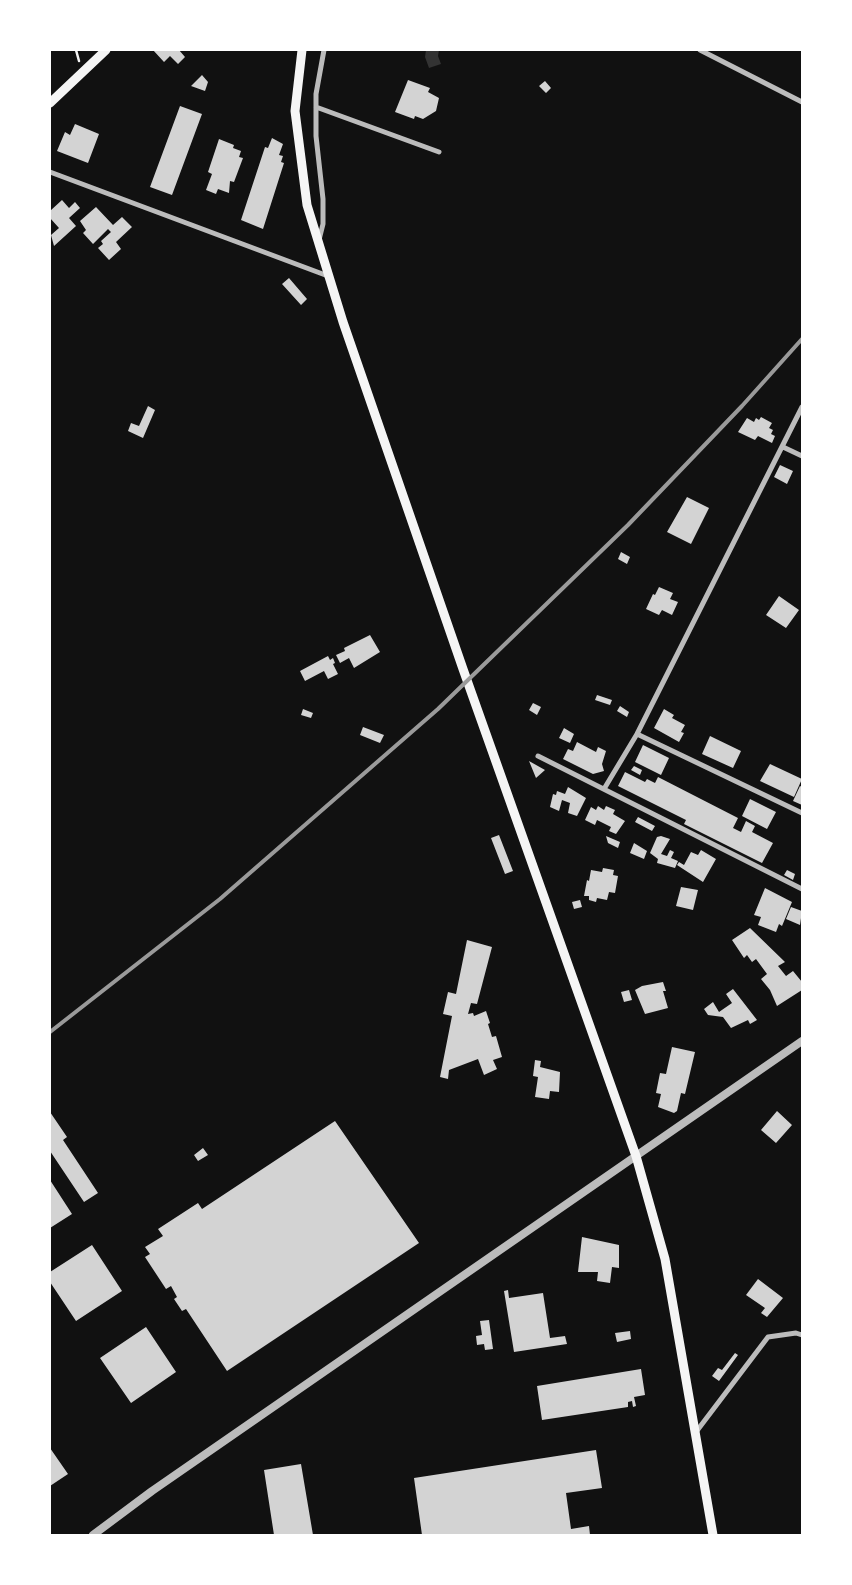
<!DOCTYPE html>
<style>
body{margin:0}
#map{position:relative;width:852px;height:1585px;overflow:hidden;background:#111;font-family:Ubuntu,sans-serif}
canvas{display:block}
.frame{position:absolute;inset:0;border:51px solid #fff;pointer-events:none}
</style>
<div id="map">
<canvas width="852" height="1585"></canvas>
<div class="frame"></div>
</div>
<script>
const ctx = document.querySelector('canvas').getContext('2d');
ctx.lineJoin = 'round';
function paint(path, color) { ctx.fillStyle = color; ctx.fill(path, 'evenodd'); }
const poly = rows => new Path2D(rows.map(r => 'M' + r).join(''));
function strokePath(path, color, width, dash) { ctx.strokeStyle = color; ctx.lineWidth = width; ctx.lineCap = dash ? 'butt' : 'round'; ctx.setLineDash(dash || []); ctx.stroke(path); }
paint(poly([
 [426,50,439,50,438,56,441,64,429,68,425,57]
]), '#333');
paint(poly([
 [153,50,179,50,185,57,178,64,170,56,164,62],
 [202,75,208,82,205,91,191,86],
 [408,80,430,88,428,92,439,98,436,111,423,119,415,116,414,119,395,112],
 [545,81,551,88,546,93,539,86],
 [180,106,202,114,172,195,150,187],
 [75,124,99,134,88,163,57,151,65,132,70,135],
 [272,138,283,144,279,155,283,156,281,162,284,163,263,229,241,220,265,147,268,148],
 [219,139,234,145,233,148,241,151,239,157,243,158,234,182,230,181,229,193,218,189,216,194,206,190,212,174,208,172],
 [62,200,69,208,75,202,80,208,69,218,76,226,54,246,51,235,59,228,50,218,50,211],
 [96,207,113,225,122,217,132,227,116,242,121,249,109,260,98,248,103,244,101,241,111,232,108,229,93,244,83,233,86,230,80,221],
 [289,278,307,299,301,305,282,284],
 [148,406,155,410,143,438,128,431,131,423,139,426],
 [761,417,772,423,769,428,773,430,771,434,775,436,772,443,758,436,755,440,738,432,747,418,754,422,756,418,759,420],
 [780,465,793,471,787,484,774,477],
 [687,497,709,508,691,544,667,532],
 [621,552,630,557,627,564,618,559],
 [659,587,673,593,670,599,678,602,672,615,662,610,659,615,646,609,653,594,655,595],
 [779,596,799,610,786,628,766,615],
 [370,635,380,652,354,668,349,658,340,663,336,655,345,651,344,648],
 [328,656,330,660,333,658,335,663,333,664,338,674,328,679,324,671,305,681,300,671],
 [597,695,612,700,610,705,595,700],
 [533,703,541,707,537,715,529,710],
 [620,706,629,712,627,717,617,711],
 [303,709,313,713,311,718,301,715],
 [664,709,674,715,672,718,685,725,681,732,684,733,679,742,654,728],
 [363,727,384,735,380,743,360,735],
 [564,728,574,734,570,743,559,738],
 [710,736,741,751,733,768,702,754],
 [577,742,596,752,598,747,606,751,602,764,604,771,593,774,563,759,568,749,573,751],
 [643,745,669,758,661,775,635,762],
 [529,761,545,770,536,778],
 [770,764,802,779,794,797,760,781],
 [634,766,642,770,640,775,631,770],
 [625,772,645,782,647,779,655,783,658,777,697,797,738,818,733,828,741,832,746,821,755,826,752,832,773,843,762,863,684,824,686,820,618,786],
 [800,786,802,787,802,805,793,801],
 [568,787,586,798,577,816,568,813,570,803,562,800,559,811,550,807,553,794,556,795,557,791,565,794],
 [750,799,776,812,767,829,742,816],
 [598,806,604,810,606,806,615,810,613,814,625,821,616,834,609,831,611,827,597,820,595,825,585,820,591,807,596,810],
 [638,817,655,826,652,831,635,822],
 [499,835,513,871,505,874,491,838],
 [606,836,620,842,618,848,608,843],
 [661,836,670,839,661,854,667,856,670,850,674,852,671,858,678,861,675,868,657,863,658,859,650,853,657,837],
 [634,843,647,851,644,859,630,853],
 [701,850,716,859,703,882,677,865,679,862,684,865,691,852,698,855],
 [603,868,614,870,613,875,618,876,615,893,609,892,607,900,597,898,596,902,589,900,589,896,584,896,587,880,589,881,591,870,602,872],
 [787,870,795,874,793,880,784,875],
 [681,887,698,890,693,910,676,906],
 [765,888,792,902,782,926,779,924,776,932,758,925,761,917,754,915],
 [580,900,582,907,574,909,572,902],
 [791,907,802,911,800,925,786,919],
 [750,928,785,962,778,966,786,976,793,971,802,982,802,990,777,1006,770,990,761,979,767,974,756,959,752,962,747,955,744,958,732,940],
 [467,940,492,947,477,1004,471,1003,468,1014,473,1013,474,1016,486,1011,490,1023,488,1024,492,1037,496,1036,502,1057,493,1060,497,1069,484,1075,478,1059,449,1070,448,1079,440,1077,452,1016,443,1014,448,992,456,994],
 [663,982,666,991,663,991,668,1008,645,1014,635,990,642,986],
 [733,989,757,1020,750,1024,748,1020,731,1028,723,1017,708,1015,704,1009,713,1002,719,1012,732,1003,726,994],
 [629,990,632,1000,624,1002,621,992],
 [672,1047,695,1052,685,1094,681,1093,677,1111,674,1113,658,1107,661,1094,656,1093,660,1073,666,1074],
 [535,1060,541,1061,540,1067,560,1072,559,1092,550,1091,549,1099,535,1097,538,1077,533,1076],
 [777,1111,792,1125,776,1143,761,1130],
 [50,1112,67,1137,63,1140,98,1193,84,1202,50,1151],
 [335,1121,419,1243,227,1371,186,1309,182,1311,174,1299,177,1297,171,1286,166,1289,145,1257,150,1254,145,1247,163,1236,158,1229,198,1203,202,1209],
 [203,1148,208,1155,198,1161,194,1155],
 [50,1180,72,1214,50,1228],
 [582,1237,619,1245,619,1268,612,1267,610,1283,597,1281,598,1272,578,1272],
 [92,1245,122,1291,76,1321,50,1282,50,1272],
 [758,1279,783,1298,767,1317,761,1313,765,1308,746,1295],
 [508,1290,509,1298,543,1293,550,1338,565,1336,567,1344,514,1352,504,1291],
 [489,1320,493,1349,485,1350,484,1344,477,1345,476,1336,482,1335,480,1321],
 [146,1327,176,1372,131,1403,100,1358],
 [630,1331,631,1339,617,1342,615,1333],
 [735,1353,738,1355,719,1381,712,1376,718,1368,722,1370],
 [641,1369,645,1395,634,1397,636,1406,633,1407,632,1401,628,1402,628,1407,542,1420,537,1386],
 [50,1448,68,1474,50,1486],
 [596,1450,602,1488,566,1493,571,1529,589,1526,590,1535,422,1535,414,1478],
 [301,1464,313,1535,274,1535,264,1470]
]), '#d3d3d3');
strokePath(poly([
 [76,50,79,61]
]), '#f5f5f5', 2.5);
strokePath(poly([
 [700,50,802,102],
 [316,107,439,152],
 [50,172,328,276],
 [319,240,323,224,323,199,316,136,316,94,324,50],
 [783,447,802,456],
 [637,734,802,813],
 [538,756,802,889],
 [604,789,637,734,802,407],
 [696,1432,768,1337,796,1333,802,1335]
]), '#bcbcbc', 5);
strokePath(poly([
 [93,1535,152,1491,802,1041]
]), '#bcbcbc', 8);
strokePath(poly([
 [50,103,106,50]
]), '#f5f5f5', 9);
strokePath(poly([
 [302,50,295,111,307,205,343,322,463,669,636,1156,665,1259,713,1535]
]), '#f5f5f5', 9);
strokePath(poly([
 [50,1032,220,899,438,709,628,525,742,406,802,339]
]), '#9a9a9a', 4);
</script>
